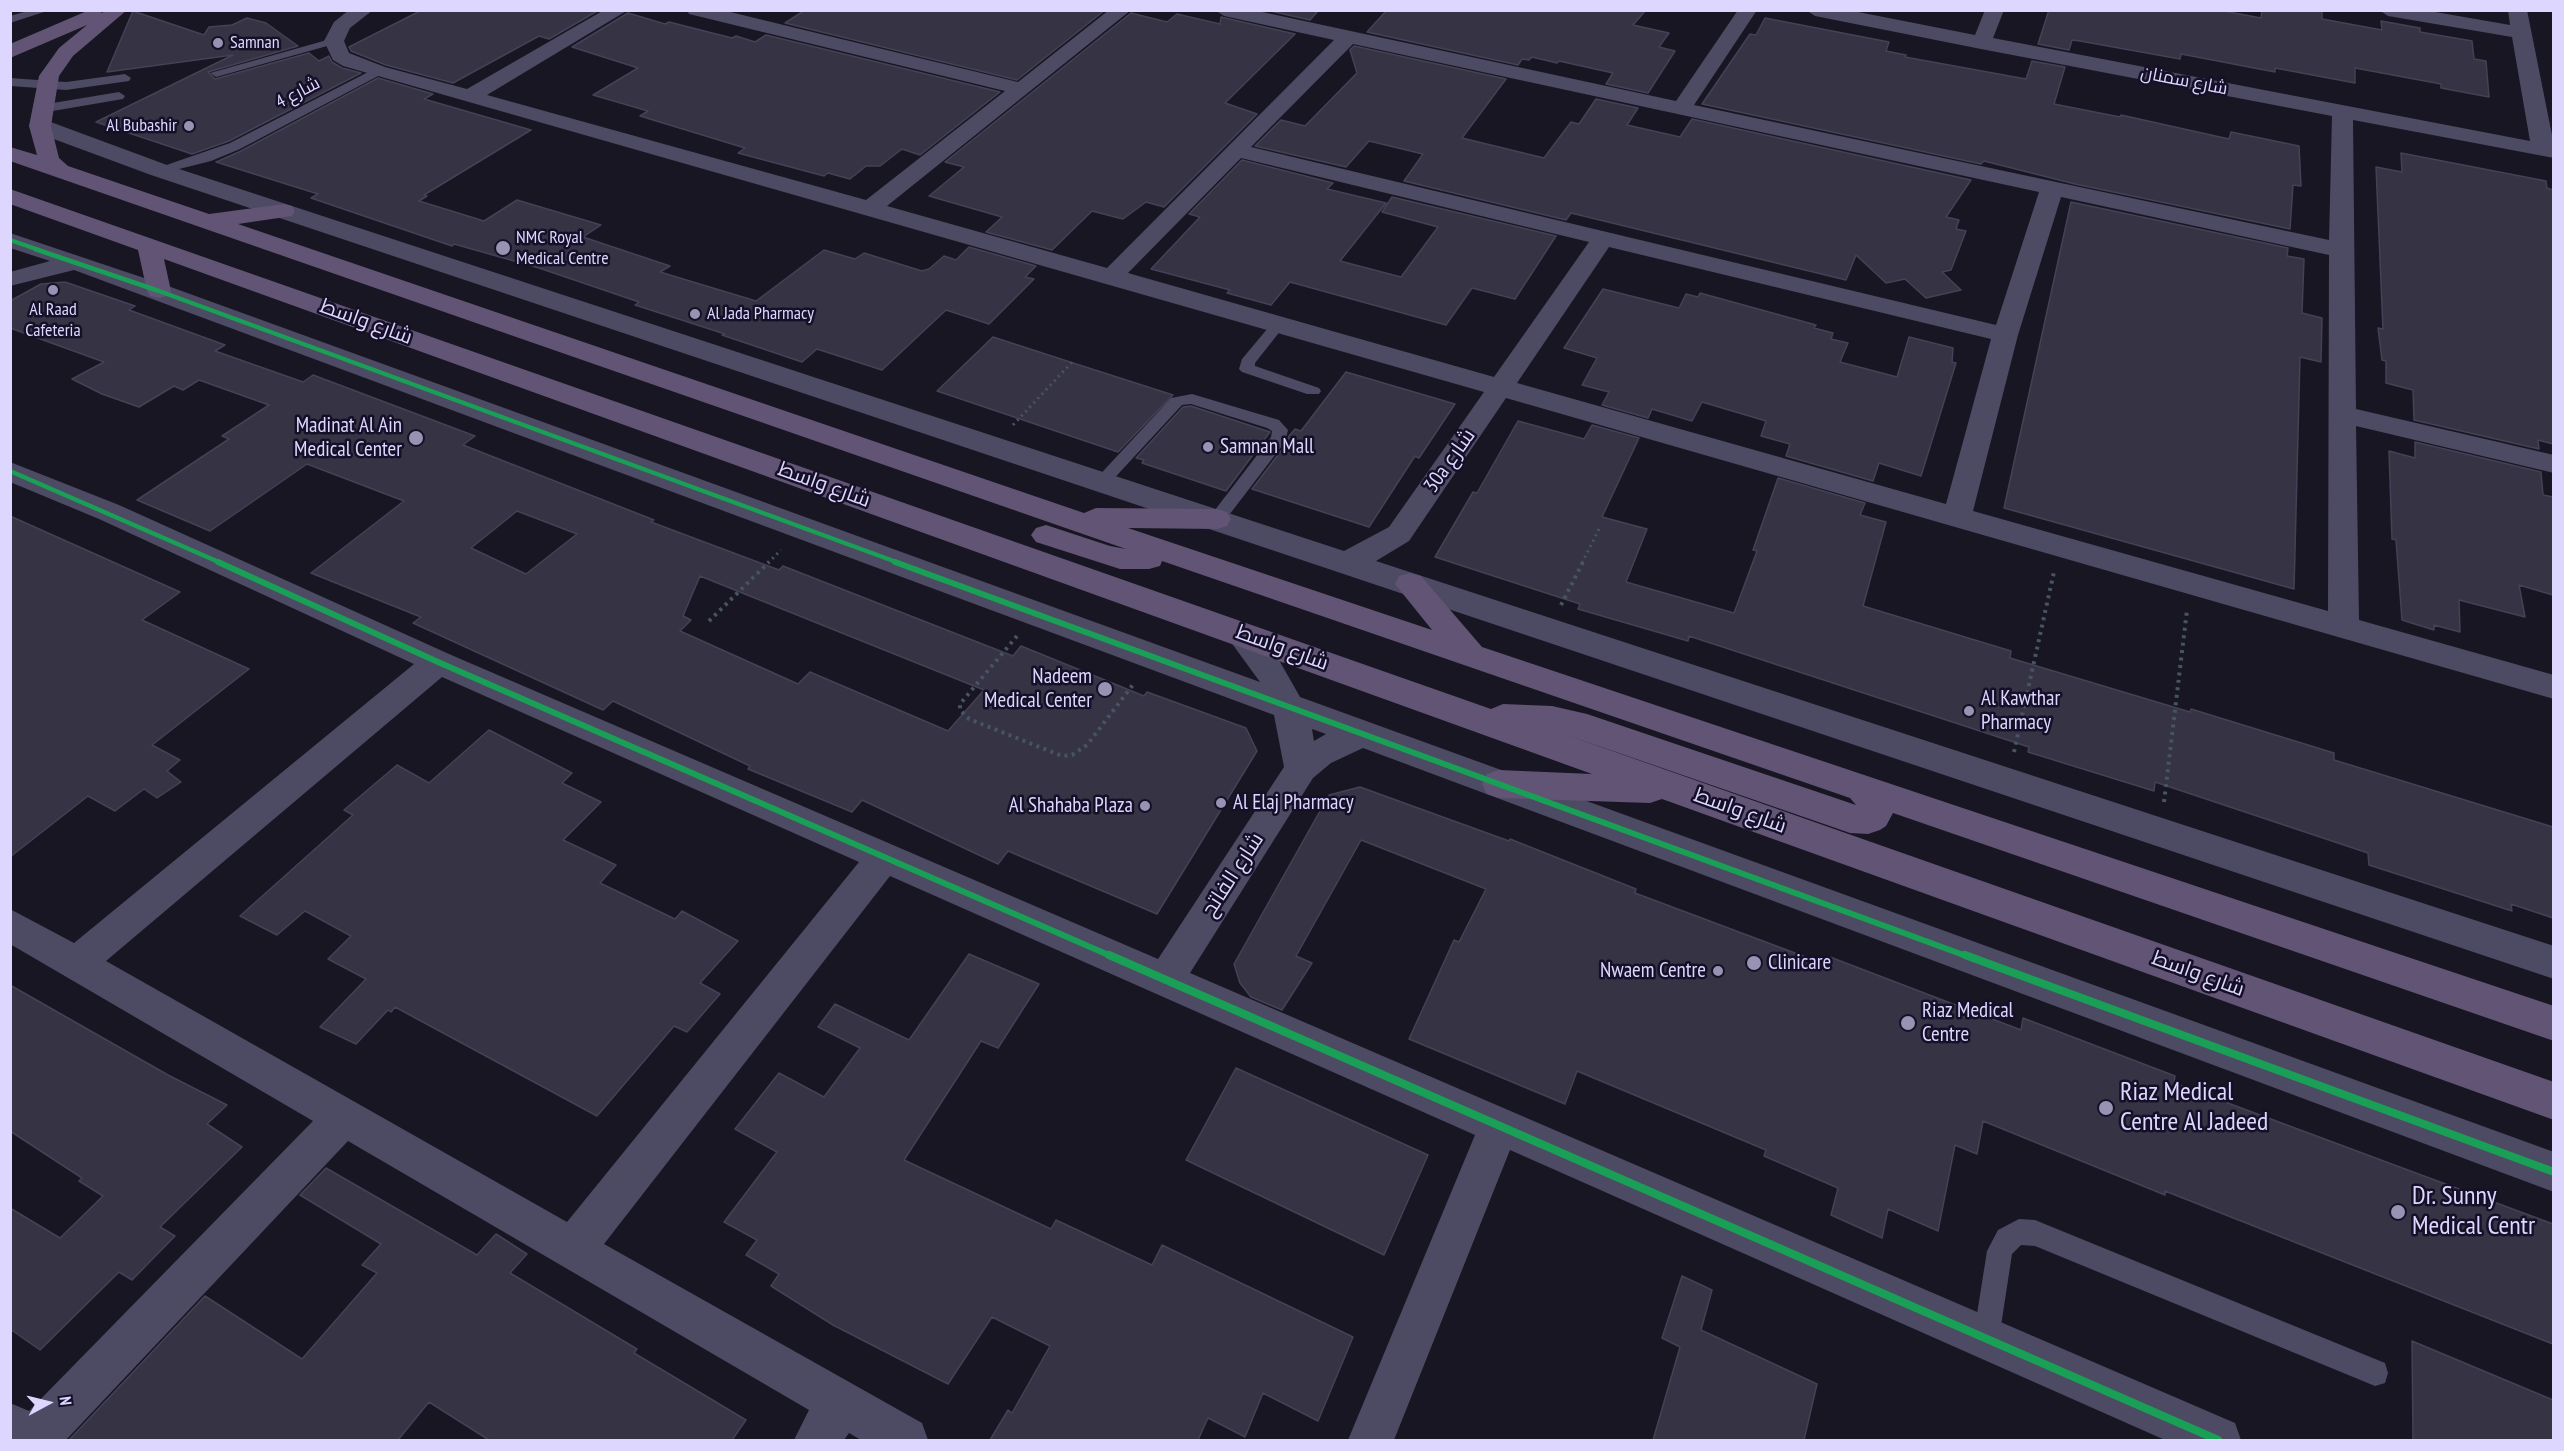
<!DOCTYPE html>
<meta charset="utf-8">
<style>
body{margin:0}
#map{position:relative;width:2564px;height:1451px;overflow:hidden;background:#181622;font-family:"PT Sans Narrow",sans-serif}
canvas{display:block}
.frame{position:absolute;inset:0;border:12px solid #ddd7ff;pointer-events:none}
.north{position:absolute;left:18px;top:1373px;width:60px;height:60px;-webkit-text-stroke:4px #151028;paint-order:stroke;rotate:83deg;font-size:16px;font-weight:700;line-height:24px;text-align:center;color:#ddd7ff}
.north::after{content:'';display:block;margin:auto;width:21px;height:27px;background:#ddd7ff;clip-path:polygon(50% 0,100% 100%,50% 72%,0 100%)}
</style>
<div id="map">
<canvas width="2564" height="1451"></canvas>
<div class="frame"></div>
<div class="north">N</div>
</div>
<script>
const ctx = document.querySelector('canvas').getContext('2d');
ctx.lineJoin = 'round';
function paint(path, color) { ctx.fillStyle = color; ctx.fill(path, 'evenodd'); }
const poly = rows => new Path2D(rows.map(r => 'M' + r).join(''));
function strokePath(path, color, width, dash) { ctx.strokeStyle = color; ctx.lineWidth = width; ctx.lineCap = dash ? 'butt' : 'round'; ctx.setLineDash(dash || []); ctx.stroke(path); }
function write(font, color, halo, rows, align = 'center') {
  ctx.font = font + ' "PT Sans Narrow",Cairo,sans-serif'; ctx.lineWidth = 5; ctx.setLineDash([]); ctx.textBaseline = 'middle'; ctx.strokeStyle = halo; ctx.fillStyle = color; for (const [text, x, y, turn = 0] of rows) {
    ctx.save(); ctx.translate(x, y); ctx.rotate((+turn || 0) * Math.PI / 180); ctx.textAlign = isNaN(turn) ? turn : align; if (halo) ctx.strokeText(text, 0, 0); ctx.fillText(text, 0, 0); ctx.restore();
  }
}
const building = poly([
 [422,10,599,10,549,39,539,36,453,83,386,65,351,51,349,47,422,10],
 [805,10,1105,10,1017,80,785,23,805,10],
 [1266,10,1319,10,1310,20,1266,10],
 [1387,10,1646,10,1633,25,1669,33,1659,47,1675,51,1648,93,1606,84,1613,73,1559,61,1557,63,1532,57,1529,60,1522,59,1518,65,1367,32,1387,10],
 [2049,10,2218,10,2261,18,2262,10,2322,10,2322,19,2382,30,2381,21,2420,28,2420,32,2472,41,2474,59,2486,61,2489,97,2441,88,2441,84,2355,68,2355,83,2275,68,2275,72,2181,54,2180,59,2080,41,2072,40,2069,50,2038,44,2049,10],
 [133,11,204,35,209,27,232,25,247,18,266,23,298,46,208,72,215,79,309,53,319,61,329,56,332,62,342,68,361,73,229,141,192,154,96,122,233,55,107,72,133,11],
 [628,13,665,24,669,22,732,38,736,36,755,42,766,35,1000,92,920,155,902,149,880,166,866,166,850,179,828,173,824,176,738,153,745,148,640,116,648,111,593,95,638,68,572,47,628,13],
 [1131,13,1167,22,1177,14,1220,24,1221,17,1295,34,1225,103,1257,114,1164,207,1146,202,1123,219,1092,211,1052,250,986,232,1002,217,929,196,964,167,945,162,1131,13],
 [1765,18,1889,42,1886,51,1906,55,1905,57,2026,79,2032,61,2065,67,2054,104,2120,117,2121,115,2229,139,2231,132,2299,146,2301,186,2293,185,2290,229,2075,184,1984,161,1981,164,1702,104,1750,34,1756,35,1765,18],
 [1354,46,1506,79,1462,138,1544,158,1571,122,1579,124,1596,99,1638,108,1627,125,1680,137,1692,119,1971,180,1946,217,1959,220,1956,229,1966,231,1951,270,1942,272,1961,290,1926,298,1905,279,1886,283,1856,255,1846,280,1571,213,1566,220,1404,181,1423,154,1369,141,1346,167,1255,146,1281,120,1305,126,1357,73,1350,50,1354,46],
 [378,78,433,94,424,99,531,130,424,195,427,196,419,201,484,221,517,200,601,225,583,237,670,266,660,272,756,301,824,250,855,259,864,253,922,271,929,269,944,256,956,260,969,247,1036,266,1025,277,1034,279,989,324,946,310,882,370,817,349,802,362,722,335,725,334,635,305,639,302,539,268,454,244,452,246,311,198,318,194,216,162,241,151,378,78],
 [2401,153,2546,181,2547,188,2553,190,2553,444,2538,440,2539,449,2414,420,2413,390,2386,383,2386,361,2382,360,2378,328,2383,329,2376,167,2402,172,2401,153],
 [1242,160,1333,183,1327,189,1386,203,1340,261,1401,277,1438,227,1382,212,1392,197,1556,236,1515,299,1472,288,1446,325,1290,282,1271,305,1227,293,1230,290,1151,269,1200,217,1189,214,1242,160],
 [2071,202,2288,248,2287,256,2304,259,2302,313,2322,318,2321,362,2300,357,2294,589,2004,508,2071,202],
 [65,282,135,306,129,310,225,345,215,351,303,382,313,375,475,436,463,445,654,520,651,522,779,570,783,566,1013,656,1021,646,1144,696,1147,692,1246,728,1257,751,1157,914,1008,851,998,864,862,800,852,812,748,769,750,766,613,701,603,710,413,623,421,617,311,573,404,501,307,464,210,531,137,500,229,439,222,436,269,405,199,380,183,390,174,386,139,407,102,394,72,379,104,362,10,328,10,301,41,284,65,282],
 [517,511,577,534,526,574,471,548,517,511],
 [700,576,984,690,948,731,810,672,798,684,680,631,691,620,683,616,700,576],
 [1603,289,1679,308,1686,294,1698,297,1700,293,1816,325,1814,328,1833,333,1831,339,1848,343,1840,362,1897,377,1909,337,1953,348,1952,362,1956,363,1921,476,1879,463,1873,481,1786,456,1790,444,1761,436,1766,421,1702,402,1692,421,1652,409,1648,418,1602,405,1609,392,1582,385,1597,358,1564,348,1603,289],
 [993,337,1070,362,1173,395,1118,452,937,391,993,337],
 [1346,372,1455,404,1419,458,1415,456,1369,527,1252,489,1287,443,1289,436,1295,429,1301,431,1346,372],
 [1191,406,1270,432,1226,491,1142,463,1144,460,1136,458,1183,407,1191,406],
 [1518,421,1584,439,1592,425,1639,438,1602,517,1647,529,1626,582,1734,613,1757,551,1753,550,1778,478,1865,503,1860,515,1886,522,1863,606,2011,651,2010,658,2190,712,2191,709,2334,753,2334,760,2553,827,2553,918,2511,904,2512,911,2369,865,2368,853,2155,782,2154,791,2028,752,2029,747,1689,636,1688,641,1578,609,1580,604,1435,557,1473,492,1477,493,1518,421],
 [2415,442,2541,472,2543,495,2553,497,2553,595,2519,585,2525,617,2459,600,2460,632,2434,625,2434,630,2402,620,2396,540,2392,539,2389,451,2415,458,2415,442],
 [10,516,180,592,142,620,249,669,152,745,180,760,167,771,181,782,157,798,144,789,115,811,88,796,10,857,10,516],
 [489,730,572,773,562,783,601,802,563,840,616,865,600,883,675,919,682,911,738,941,700,983,720,994,687,1032,674,1026,597,1116,395,1007,391,1012,388,1010,356,1044,320,1027,366,979,328,959,351,936,305,911,277,935,240,916,353,815,344,810,397,765,429,783,489,730],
 [1360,787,1509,841,1510,839,1636,889,1635,893,1827,965,1830,957,2021,1030,2023,1018,2175,1076,2174,1083,2553,1224,2553,1344,2165,1191,2165,1195,1983,1121,1977,1154,1955,1145,1938,1231,1888,1209,1882,1238,1831,1215,1838,1188,1764,1156,1766,1150,1577,1071,1565,1104,1409,1039,1454,940,1459,942,1486,889,1361,840,1296,956,1312,963,1282,1010,1251,997,1240,983,1234,964,1329,795,1360,787],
 [969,954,1039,984,998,1048,981,1041,904,1160,1051,1229,1056,1220,1152,1265,1162,1245,1353,1337,1318,1421,1263,1393,1245,1437,1208,1418,1198,1440,990,1440,1008,1410,1012,1413,1050,1346,992,1317,948,1384,833,1325,771,1286,779,1274,746,1255,757,1240,724,1222,777,1152,735,1129,779,1073,824,1097,860,1048,818,1027,835,1004,909,1040,969,954],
 [10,985,168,1075,227,1105,207,1124,242,1147,160,1227,175,1236,132,1280,119,1272,40,1350,10,1329,10,1208,60,1238,103,1196,79,1181,82,1178,10,1131,10,985],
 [1236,1068,1428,1155,1384,1255,1186,1160,1236,1068],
 [326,1168,477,1255,496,1234,527,1254,510,1273,637,1349,634,1353,746,1420,732,1440,489,1440,429,1402,398,1440,69,1440,205,1296,302,1359,377,1273,362,1265,381,1244,300,1195,326,1168],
 [1682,1276,1712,1290,1701,1330,1817,1384,1804,1440,1653,1440,1680,1347,1662,1338,1682,1276],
 [2412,1341,2553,1400,2553,1440,2413,1440,2412,1341]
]);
paint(building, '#363345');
strokePath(building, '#454156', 1.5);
strokePath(poly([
 [1013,425,1074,360],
 [768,563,781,550],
 [1582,563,1599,529]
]), '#475463', 3, [2, 4]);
strokePath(poly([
 [1561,605,1583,562],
 [709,621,769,562],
 [1017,636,960,704,960,710,969,719,1062,756,1072,755,1087,745,1135,682],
 [2014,752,2054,572],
 [2164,802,2187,610]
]), '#475463', 4, [3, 4.5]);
paint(poly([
 [31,10,50,10,10,23,10,16,31,10],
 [334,38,338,39,338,43,216,77,210,73,334,38],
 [378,67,382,68,382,74,240,149,211,161,159,174,152,170,230,143,378,67],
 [125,74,131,78,129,81,66,90,10,86,10,78,66,82,125,74],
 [119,92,125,96,123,99,41,113,35,109,41,105,119,92],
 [1278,321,1285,325,1255,363,1255,366,1319,388,1321,391,1319,394,1307,394,1242,372,1239,369,1242,359,1273,322,1278,321],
 [1192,394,1279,420,1288,430,1285,442,1223,523,1217,525,1208,519,1271,437,1272,431,1267,428,1191,404,1182,405,1108,485,1102,486,1094,481,1171,398,1192,394],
 [2019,1219,2035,1220,2385,1363,2388,1373,2385,1383,2375,1386,2035,1246,2021,1245,2012,1254,1999,1339,1995,1348,1986,1352,1977,1348,1973,1339,1987,1251,1998,1230,2019,1219]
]), '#4d4a63');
paint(poly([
 [349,10,373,10,350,28,344,41,349,53,385,67,467,89,604,10,628,10,487,95,866,200,1005,91,689,14,687,10,722,10,1018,82,1109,10,1131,10,887,206,1107,268,1334,40,1224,16,1215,10,1253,10,1676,101,1738,10,1757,10,1694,105,2329,240,2332,116,1981,49,1815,16,1806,10,1848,10,1975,35,1985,10,2004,10,1993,38,2530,141,2512,37,2388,16,2379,10,2424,10,2510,25,2508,10,2527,10,2554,145,2554,158,2353,120,2356,409,2554,455,2554,473,2356,426,2359,620,2554,675,2554,699,1506,398,1409,541,1376,561,2554,946,2554,979,151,175,32,131,29,126,32,121,40,120,48,121,167,165,1344,551,1389,527,1484,392,343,66,333,60,324,41,334,22,349,10],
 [1353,44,2039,192,1996,325,1251,147,1353,44],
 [1241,158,1589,242,1494,377,1128,273,1241,158],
 [2061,197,2329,255,2328,611,1973,511,2018,335,2061,197],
 [1609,247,1991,339,1946,504,1517,383,1609,247],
 [10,233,168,286,1260,682,1225,634,1230,626,1241,623,1252,626,1275,653,1300,697,2554,1152,2554,1192,1363,748,1331,763,1313,778,1190,973,2235,1423,2241,1440,2165,1440,1510,1150,1394,1440,1348,1440,1475,1135,890,876,604,1244,922,1423,928,1440,861,1440,849,1433,844,1440,794,1440,809,1410,348,1141,66,1440,10,1440,10,1403,29,1411,313,1121,10,944,10,909,74,943,414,664,99,519,10,482,10,462,119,505,449,654,1158,959,1284,767,1274,715,74,270,10,286,10,272,50,261,10,248,10,233],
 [442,677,859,862,567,1222,106,961,442,677],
 [1312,729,1326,734,1314,741,1312,729]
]), '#4d4a63');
paint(poly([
 [99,10,102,13,106,10,127,10,73,56,59,76,51,126,59,158,68,166,209,214,284,204,292,206,295,211,292,216,238,224,1084,513,1096,508,1217,509,1227,512,1231,519,1227,526,1217,529,1128,528,1432,630,1395,584,1399,576,1410,573,1421,576,1482,647,2554,1006,2554,1041,1893,813,1886,826,1880,830,1868,834,1850,833,1564,734,2554,1082,2554,1120,1662,799,1650,803,1499,798,1487,794,1482,784,1487,774,1499,770,1592,774,164,259,171,291,168,296,159,298,150,296,147,291,138,250,10,204,10,189,1491,709,1503,704,1552,706,1587,714,1856,805,1850,798,1162,561,1160,566,1149,569,1120,569,1036,542,1031,535,1036,528,1046,525,1110,546,1126,549,10,161,10,147,37,155,29,126,39,76,59,48,87,25,10,58,10,44,87,11,99,10]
]), '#615474');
strokePath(poly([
 [10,240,39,250]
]), '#1a9f57', 4);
strokePath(poly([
 [35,249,159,291,899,563],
 [10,471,221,563]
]), '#1a9f57', 4.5);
strokePath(poly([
 [218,562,438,662,1113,957],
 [895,562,1969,957]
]), '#1a9f57', 6);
strokePath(poly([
 [1109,955,2218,1440],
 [1965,955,2554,1172]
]), '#1a9f57', 8);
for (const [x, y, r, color] of [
 [218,43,6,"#9893b2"],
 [189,126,6,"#9893b2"],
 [503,248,8,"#9893b2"],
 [53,290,6,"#9893b2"],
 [695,314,6,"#9893b2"],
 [416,438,8,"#9893b2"],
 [1208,447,6,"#9893b2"],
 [1105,689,8,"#9893b2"],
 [1969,711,6,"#9893b2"],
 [1221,803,6,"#9893b2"],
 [1145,806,6,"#9893b2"],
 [1754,963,8,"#9893b2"],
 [1718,971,6,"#9893b2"],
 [1908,1023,8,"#9893b2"],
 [2106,1108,8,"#9893b2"],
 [2398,1212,8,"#9893b2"]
]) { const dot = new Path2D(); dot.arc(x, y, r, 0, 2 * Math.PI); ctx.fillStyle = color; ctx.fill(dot); strokePath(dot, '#151028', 2); }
write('18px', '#ddd7ff', '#151028', [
 ["Samnan",230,43],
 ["Al Bubashir",177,126,"right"],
 ["NMC Royal",516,238],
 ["Medical Centre",516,259],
 ["Al Raad",53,310,"center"],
 ["Cafeteria",53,331,"center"],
 ["Al Jada Pharmacy",707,314]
], 'left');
write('18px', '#ddd7ff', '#151028', [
 ["شارع سمنان",2184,81,11],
 ["شارع 4",298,93,-28]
]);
write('21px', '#ddd7ff', '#151028', [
 ["شارع واسط",366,322,20],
 ["30a شارع",1450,461,-55],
 ["شارع واسط",824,485,20],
 ["شارع واسط",1282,648,20],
 ["شارع واسط",1740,811,20],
 ["شارع الفاتح",1233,875,-57],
 ["شارع واسط",2198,974,20]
]);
write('21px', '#ddd7ff', '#151028', [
 ["Madinat Al Ain",402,426,"right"],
 ["Medical Center",402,450,"right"],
 ["Samnan Mall",1220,447],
 ["Nadeem",1092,677,"right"],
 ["Medical Center",1092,701,"right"],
 ["Al Kawthar",1981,699],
 ["Pharmacy",1981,723],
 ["Al Elaj Pharmacy",1233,803],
 ["Al Shahaba Plaza",1133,806,"right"],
 ["Clinicare",1768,963],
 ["Nwaem Centre",1706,971,"right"],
 ["Riaz Medical",1922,1011],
 ["Centre",1922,1035]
], 'left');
write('26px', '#ddd7ff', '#151028', [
 ["Riaz Medical",2120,1093],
 ["Centre Al Jadeed",2120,1123],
 ["Dr. Sunny",2412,1197],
 ["Medical Centr",2412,1227]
], 'left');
</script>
